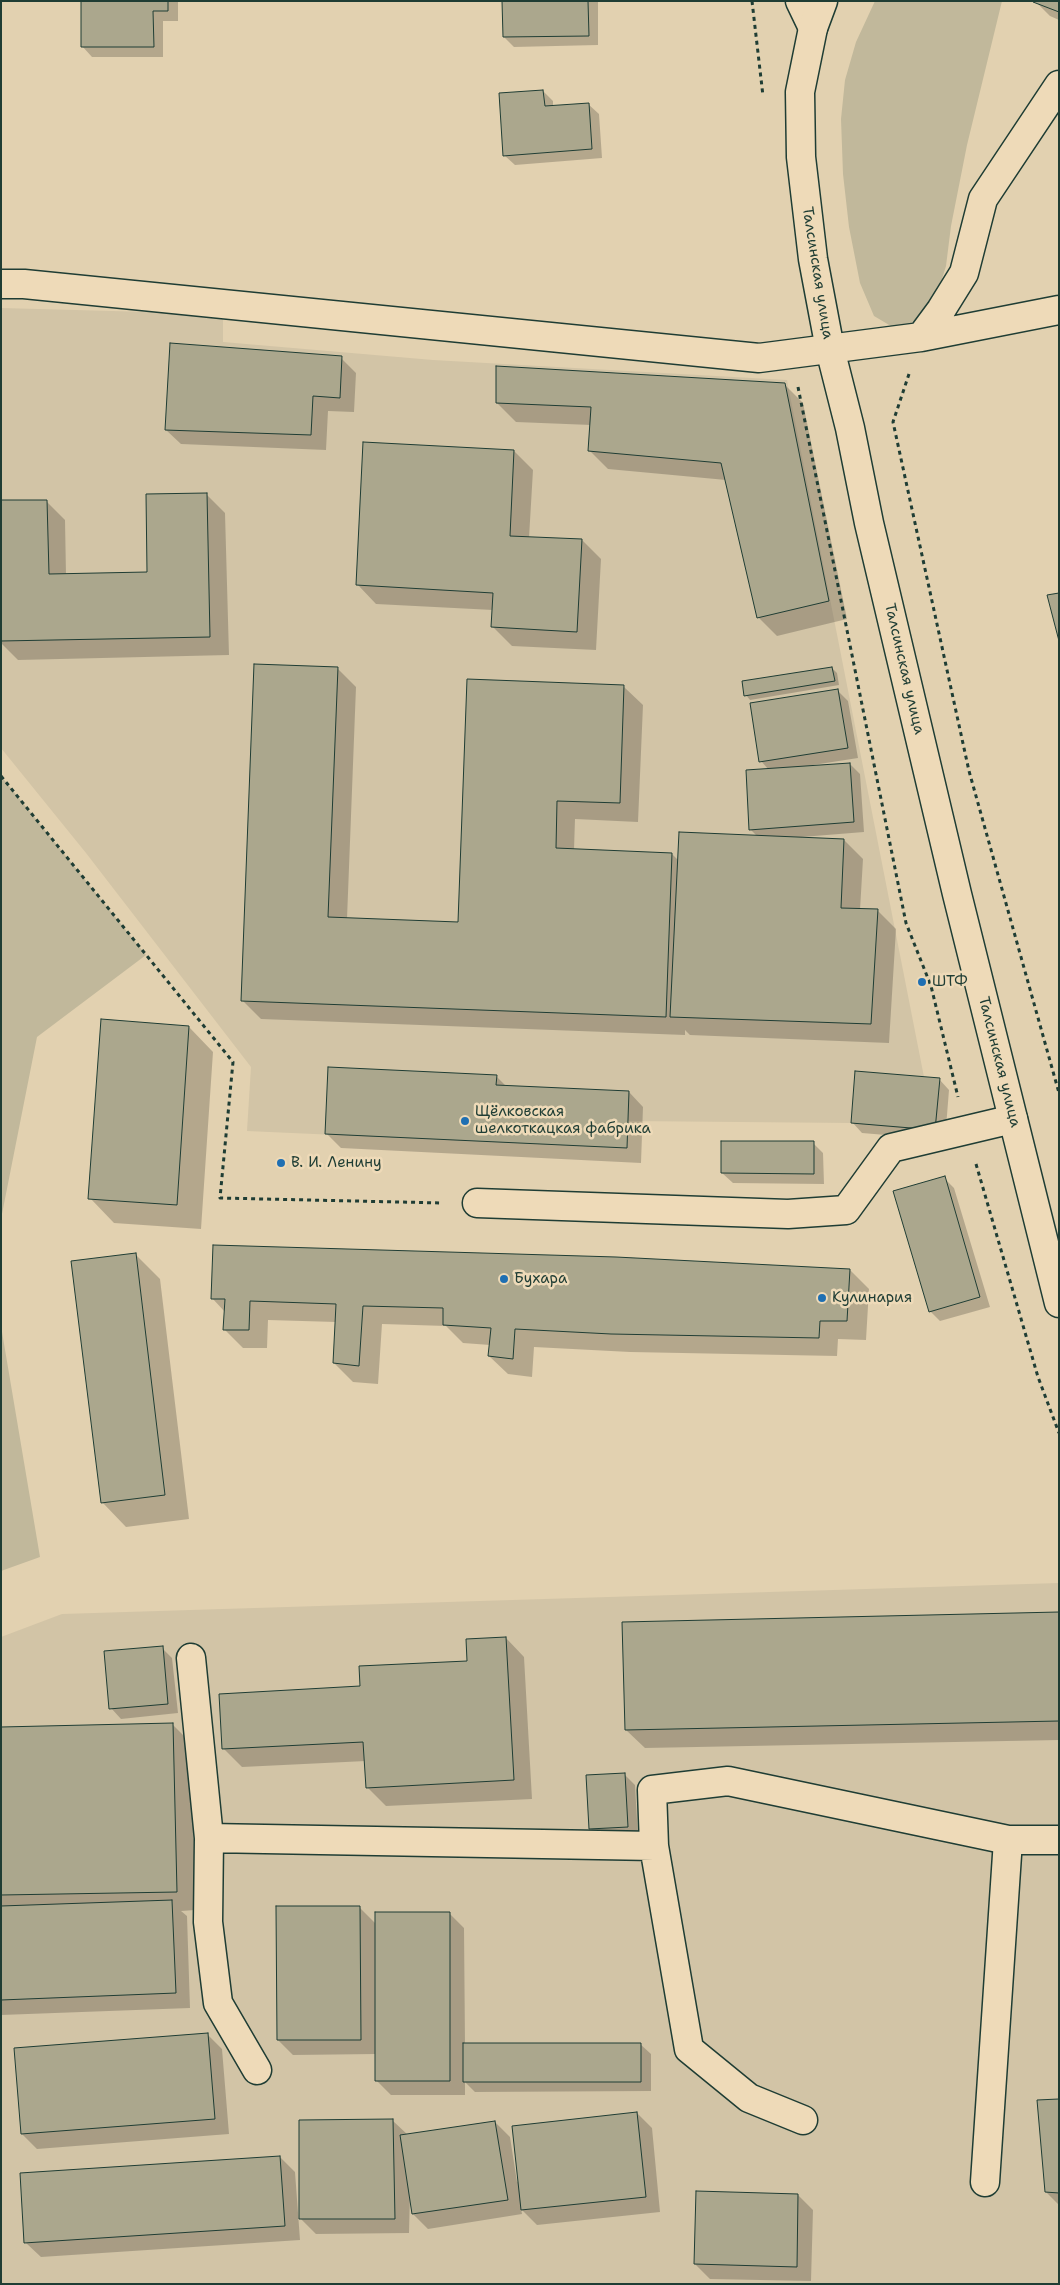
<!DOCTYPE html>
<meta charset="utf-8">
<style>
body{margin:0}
#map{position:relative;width:1060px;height:2285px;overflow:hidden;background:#e2d1b0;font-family:"Shantell Sans",sans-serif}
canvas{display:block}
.frame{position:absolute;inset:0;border:2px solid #1f3d34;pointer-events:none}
</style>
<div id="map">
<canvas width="1060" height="2285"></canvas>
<div class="frame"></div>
</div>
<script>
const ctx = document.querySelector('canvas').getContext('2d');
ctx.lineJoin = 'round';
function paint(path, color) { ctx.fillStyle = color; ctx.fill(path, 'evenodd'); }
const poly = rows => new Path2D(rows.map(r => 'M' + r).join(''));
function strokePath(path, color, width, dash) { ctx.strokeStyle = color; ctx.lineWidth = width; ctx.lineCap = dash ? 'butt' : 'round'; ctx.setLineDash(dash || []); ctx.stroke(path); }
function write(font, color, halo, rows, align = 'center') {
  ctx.font = font + ' "Shantell Sans",sans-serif'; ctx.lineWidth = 5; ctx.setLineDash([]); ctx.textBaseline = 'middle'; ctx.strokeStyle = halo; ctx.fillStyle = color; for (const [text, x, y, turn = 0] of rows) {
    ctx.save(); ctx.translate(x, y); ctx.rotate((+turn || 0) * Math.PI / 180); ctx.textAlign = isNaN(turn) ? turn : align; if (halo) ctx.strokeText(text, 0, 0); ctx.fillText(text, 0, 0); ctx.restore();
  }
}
paint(poly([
 [1,308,223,314,223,342,433,360,787,380,924,1077,940,1078,936,1132,851,1123,628,1121,627,1148,247,1131,251,1067,86,853,1,748],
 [1059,1583,1059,2284,1,2284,1,1637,62,1614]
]), '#d2c4a6');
paint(poly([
 [875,1,1002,1,967,145,951,226,946,266,936,298,919,320,896,329,874,316,860,283,849,227,843,174,841,119,845,80,856,42],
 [1,776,146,955,37,1037,1,1219],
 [1,1326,40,1557,1,1571]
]), '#c1b89b');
paint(poly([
 [122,1,178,1,178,21,163,21,163,57,92,57,82,46],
 [503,1,598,1,598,45,514,47,504,37],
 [1035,1,1059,1,1059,20,1050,16],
 [543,91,553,101,553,107,588,104,599,114,602,158,515,165,504,155],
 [341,358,356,373,354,412,328,411,326,450,181,444,166,430],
 [784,384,803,403,847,619,777,636,758,617,726,480,608,469,590,451,591,425,516,422,497,403],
 [514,451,533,470,529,538,582,540,601,559,596,650,512,646,493,627,493,610,376,604,358,585],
 [206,494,225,513,229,655,18,660,1,643,1,502,46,501,65,520,66,575,149,573],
 [337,668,356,687,347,919,459,923,624,687,643,705,638,822,575,819,574,850,672,854,679,861,758,837,750,829,769,770,761,761,838,691,848,701,858,758,813,765,814,767,850,764,860,774,864,832,802,837,802,838,844,840,863,859,860,910,877,910,896,929,889,1043,690,1035,685,1030,685,1035,261,1019,242,1000],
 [832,668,837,673,839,685,750,700,746,695],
 [189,1027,213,1052,201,1229,114,1223,90,1198],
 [496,1076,506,1086,629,1092,643,1107,641,1163,341,1148,326,1133],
 [939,1079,949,1090,945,1140,862,1133,852,1122],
 [813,1143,823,1153,824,1184,733,1183,722,1173],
 [944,1178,954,1188,990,1307,940,1321,930,1311],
 [136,1255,160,1279,189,1519,126,1527,102,1502],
 [850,1270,869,1289,866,1340,838,1339,837,1356,630,1352,534,1347,532,1377,508,1374,489,1356,490,1345,463,1343,446,1326,382,1324,378,1384,353,1382,334,1363,336,1322,268,1320,267,1348,243,1348,224,1329,225,1312,212,1298],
 [1059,1614,1059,1740,645,1748,626,1730],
 [506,1638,524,1657,532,1799,386,1806,367,1787,366,1761,242,1767,223,1748,361,1687,469,1662],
 [162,1648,172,1658,178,1713,121,1719,111,1708],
 [173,1725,192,1744,195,1910,181,1911,187,1916,190,2008,1,2015,1,1728],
 [624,1774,635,1785,638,1837,601,1839,591,1829,587,1776],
 [359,1907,376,1924,449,1913,464,1928,465,2044,640,2044,651,2054,651,2091,475,2092,465,2082,465,2095,391,2095,376,2080,376,2054,293,2055,278,2040],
 [207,2034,222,2049,229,2134,37,2149,22,2134],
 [1059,2100,1059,2205,1046,2192],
 [637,2113,652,2128,660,2212,537,2225,521,2209,522,2214,428,2229,413,2214,410,2194,409,2233,316,2234,301,2219,393,2121,408,2135,495,2122,510,2137,517,2182],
 [280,2157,295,2172,300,2240,41,2257,26,2243],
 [798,2195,813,2210,811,2281,710,2279,695,2264]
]), '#0003');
const building = poly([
 [81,1,168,1,168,11,153,11,154,47,81,47,81,1],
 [502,1,588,1,589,36,503,37,502,1],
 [1059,1,1059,12,1033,2,1034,1,1059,1],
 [543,90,545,106,589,103,592,149,503,156,499,93,543,90],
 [170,343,342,356,340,398,313,396,311,435,165,430,170,343],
 [496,366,785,383,829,601,757,618,721,463,588,451,591,407,496,403,496,366],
 [363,442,514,450,510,536,582,539,577,632,491,627,493,593,356,585,363,442],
 [207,493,210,637,1,641,1,500,47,500,49,574,147,572,146,494,207,493],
 [1059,593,1059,641,1047,595,1059,593],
 [254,664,338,667,328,917,458,922,467,679,624,685,620,803,557,801,556,848,672,853,666,1017,241,1001,254,664],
 [832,667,835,681,744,696,742,681,832,667],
 [838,689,848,748,759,762,750,703,838,689],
 [850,763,854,822,749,830,746,770,850,763],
 [679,832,844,839,841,908,878,909,871,1024,670,1017,679,832],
 [101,1019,189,1026,177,1205,88,1199,101,1019],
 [328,1067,497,1075,496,1085,629,1091,627,1148,325,1134,328,1067],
 [855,1071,940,1078,935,1130,851,1123,855,1071],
 [721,1141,814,1141,814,1174,721,1173,721,1141],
 [945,1176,980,1297,929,1312,893,1191,945,1176],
 [213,1245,616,1257,850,1269,847,1321,820,1321,819,1338,611,1334,515,1329,513,1359,488,1356,491,1328,443,1325,443,1308,363,1306,359,1366,333,1363,336,1304,250,1301,249,1330,223,1330,225,1299,211,1299,213,1245],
 [136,1253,165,1495,101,1503,71,1261,136,1253],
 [1059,1612,1059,1721,625,1730,622,1622,1059,1612],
 [506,1637,514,1780,366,1788,363,1742,222,1749,219,1694,360,1686,359,1666,467,1661,466,1639,506,1637],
 [163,1646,168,1704,109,1709,104,1651,163,1646],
 [173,1723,177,1892,1,1895,1,1727,173,1723],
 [625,1773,628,1827,589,1829,586,1775,625,1773],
 [172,1900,176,1993,1,2000,1,1906,172,1900],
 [276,1906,360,1906,361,2040,277,2040,276,1906],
 [375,1912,450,1912,450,2081,375,2081,375,1912],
 [208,2033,215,2119,21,2134,14,2048,208,2033],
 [463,2043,641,2043,641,2082,463,2082,463,2043],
 [1059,2099,1059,2193,1045,2192,1037,2100,1059,2099],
 [637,2112,646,2197,521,2210,512,2126,637,2112],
 [393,2119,395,2219,299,2219,299,2120,393,2119],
 [495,2121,508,2200,412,2214,400,2135,495,2121],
 [280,2156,285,2226,24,2243,20,2173,280,2156],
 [696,2191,798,2194,797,2267,694,2264,696,2191]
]);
paint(building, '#aba78d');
strokePath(building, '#1f3d34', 1);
const minor = poly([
 [800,1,813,28],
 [1,284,24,284,759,358,921,337,1059,310],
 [921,337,941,310,964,273,983,199,1059,85],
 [477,1203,788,1214,846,1210,891,1148,1013,1119],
 [191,1658,209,1838,208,1922,218,2003,257,2070],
 [209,1838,654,1846,652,1790,728,1781,1008,1840,1059,1840],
 [654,1846,689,2049,749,2098,803,2120],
 [985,2182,1008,1840]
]);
const major = poly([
 [823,1,813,28,800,92,801,157,813,259,830,349,850,428,869,523,957,894,1059,1303]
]);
strokePath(minor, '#1f3d34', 31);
strokePath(major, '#1f3d34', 31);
strokePath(poly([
 [752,1,763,96],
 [909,374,893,422,969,771,1059,1093],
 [798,387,906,923,931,986,958,1097],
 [1,776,233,1062,220,1198,443,1203],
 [976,1164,1038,1377,1059,1433]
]), '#1f3d34', 3, [4, 4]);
strokePath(minor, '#eedab8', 28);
strokePath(major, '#eedab8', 28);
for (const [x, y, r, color] of [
 [922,982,5,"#1f6fb2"],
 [465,1121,5,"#1f6fb2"],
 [281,1163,5,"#1f6fb2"],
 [504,1279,5,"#1f6fb2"],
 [822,1298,5,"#1f6fb2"]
]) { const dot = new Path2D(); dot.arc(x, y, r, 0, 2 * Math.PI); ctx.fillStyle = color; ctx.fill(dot); strokePath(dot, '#eedab8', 2); }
write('15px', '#1f3d34', '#eedab8', [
 ["Талсинская улица",817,273,81],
 ["Талсинская улица",904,669,77],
 ["Талсинская улица",999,1062,76]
]);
write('15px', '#1f3d34', '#eedab8', [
 ["ШТФ",932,982],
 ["Щёлковская",475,1112],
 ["шелкоткацкая фабрика",475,1129],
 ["В. И. Ленину",291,1163],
 ["Бухара",514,1279],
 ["Кулинария",832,1298]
], 'left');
</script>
